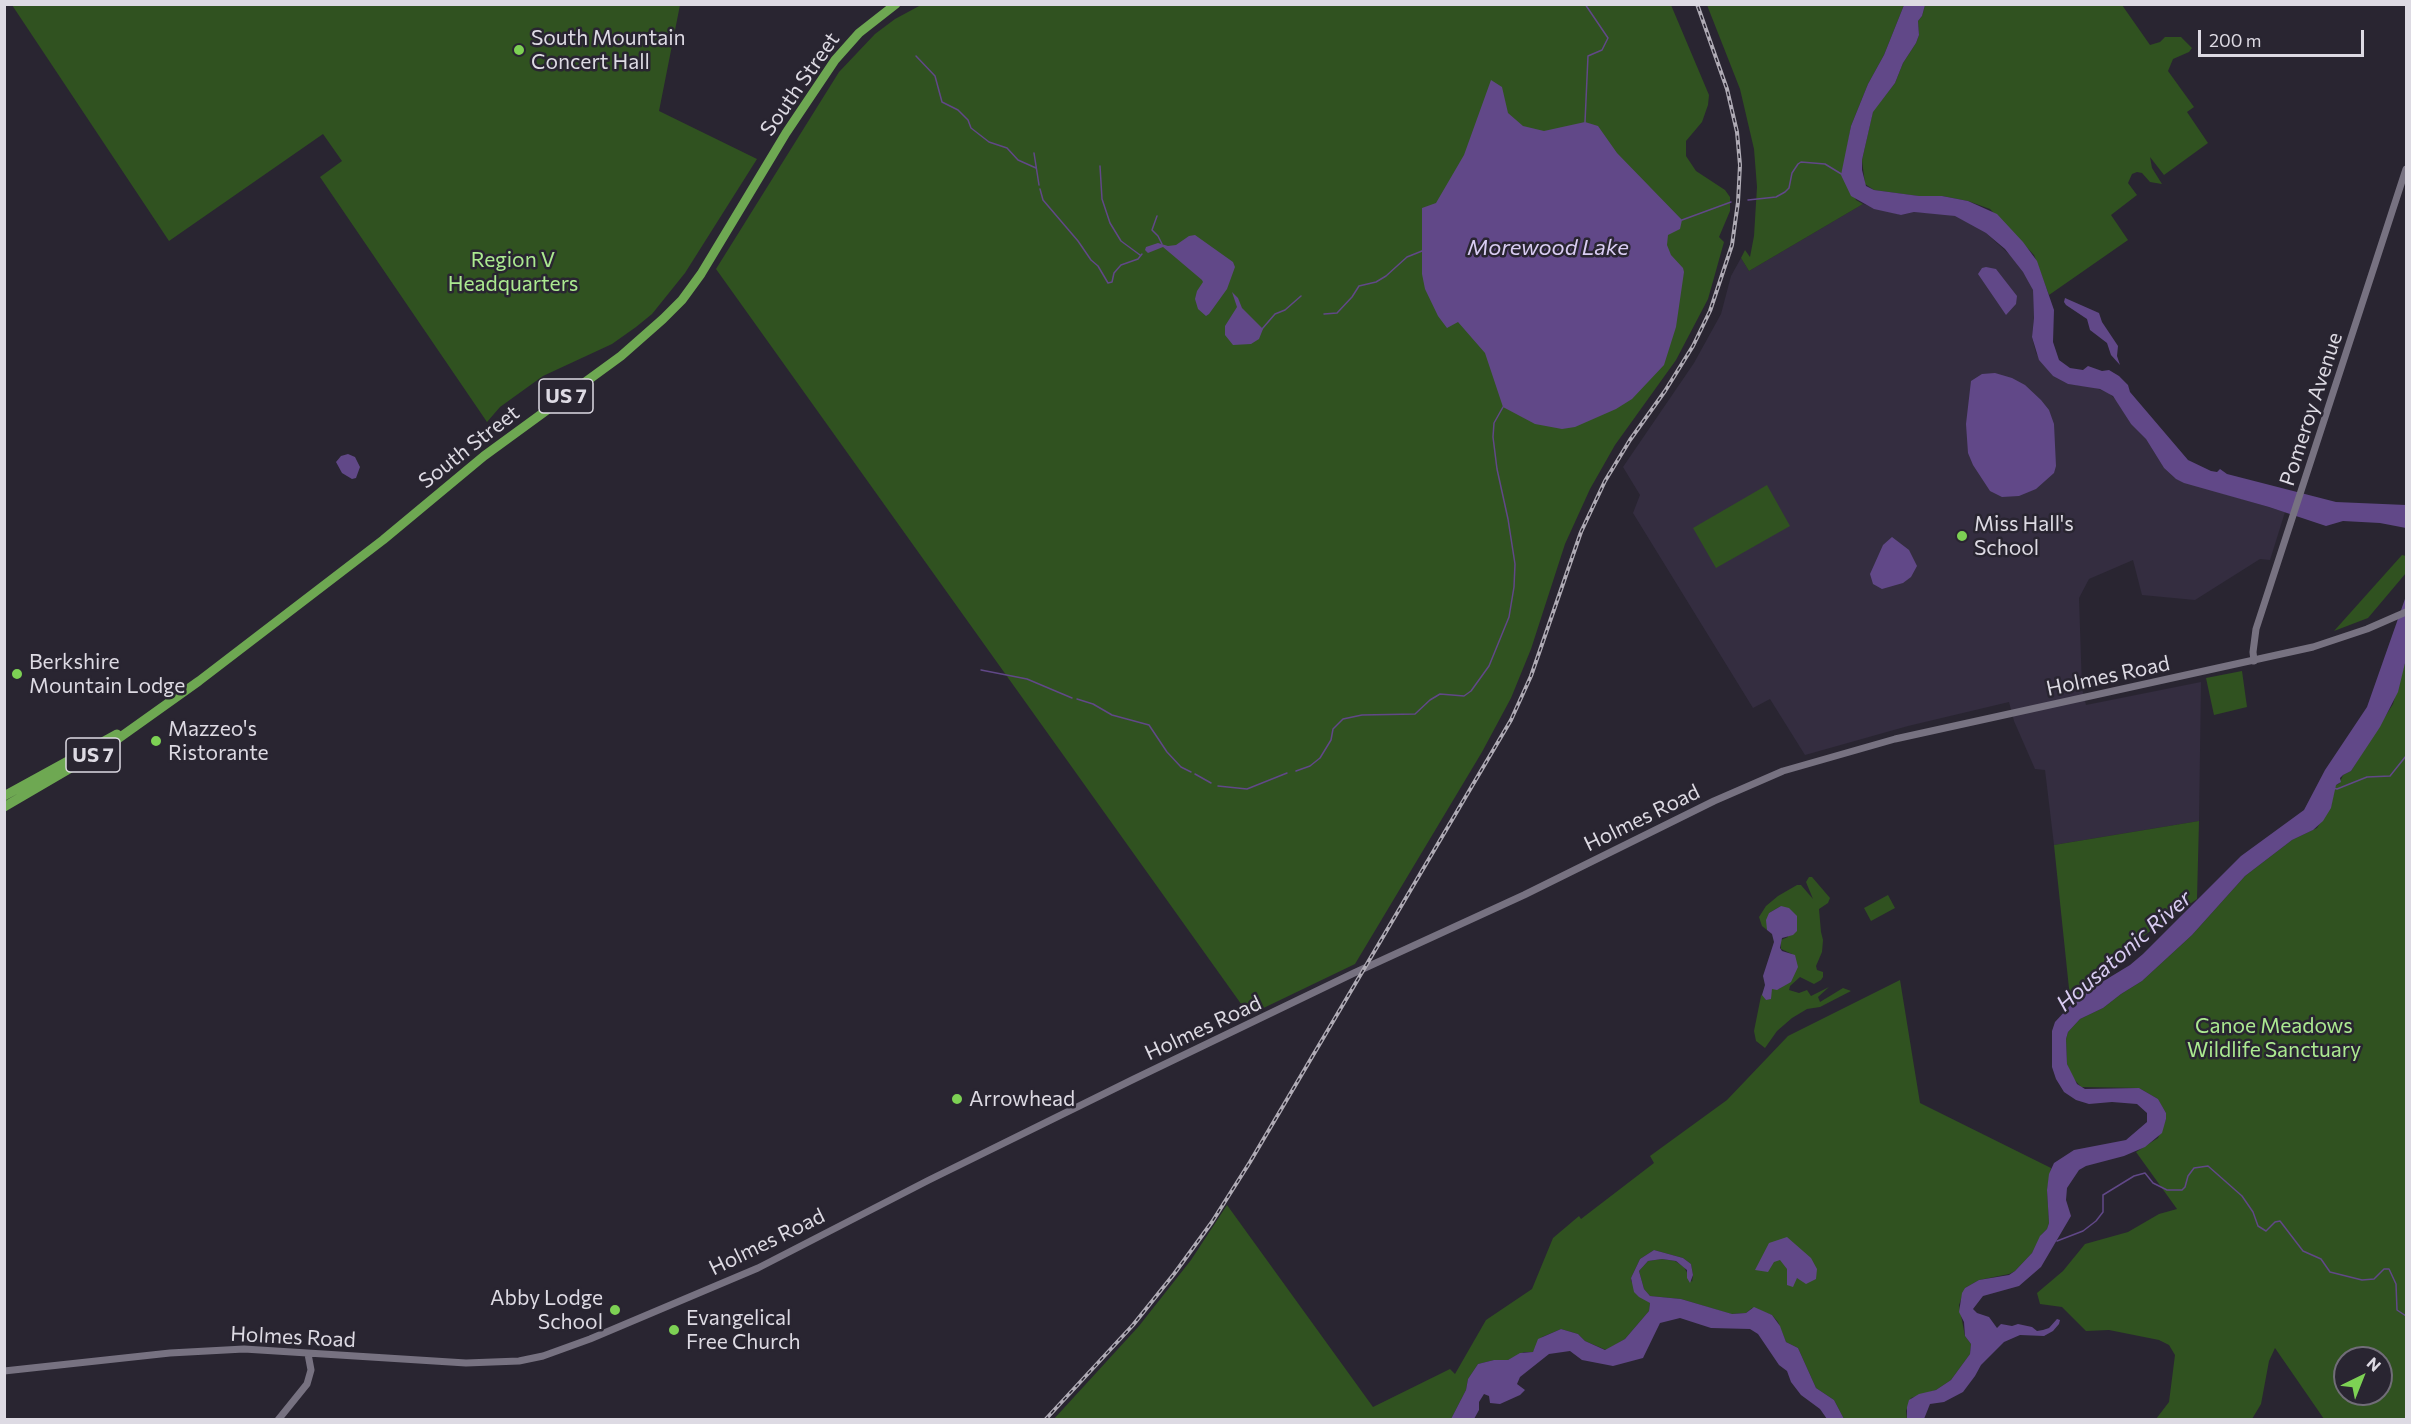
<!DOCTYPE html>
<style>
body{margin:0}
#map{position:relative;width:2411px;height:1424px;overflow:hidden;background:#292531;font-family:Commissioner,sans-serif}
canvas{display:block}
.frame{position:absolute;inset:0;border:6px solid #dddae3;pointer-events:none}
.north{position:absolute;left:2333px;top:1346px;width:60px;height:60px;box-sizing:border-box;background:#292531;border:2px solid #716d78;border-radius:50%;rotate:43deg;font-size:16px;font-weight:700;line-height:24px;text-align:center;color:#dddae3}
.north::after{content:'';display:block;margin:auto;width:21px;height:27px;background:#7dd154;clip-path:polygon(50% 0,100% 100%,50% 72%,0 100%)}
.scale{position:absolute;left:2198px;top:30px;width:166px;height:27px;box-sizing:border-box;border:3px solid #dddae3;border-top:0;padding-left:8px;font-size:18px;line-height:21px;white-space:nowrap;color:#dddae3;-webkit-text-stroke:4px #292531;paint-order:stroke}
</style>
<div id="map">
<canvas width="2411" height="1424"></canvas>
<div class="frame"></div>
<div class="north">N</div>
<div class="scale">200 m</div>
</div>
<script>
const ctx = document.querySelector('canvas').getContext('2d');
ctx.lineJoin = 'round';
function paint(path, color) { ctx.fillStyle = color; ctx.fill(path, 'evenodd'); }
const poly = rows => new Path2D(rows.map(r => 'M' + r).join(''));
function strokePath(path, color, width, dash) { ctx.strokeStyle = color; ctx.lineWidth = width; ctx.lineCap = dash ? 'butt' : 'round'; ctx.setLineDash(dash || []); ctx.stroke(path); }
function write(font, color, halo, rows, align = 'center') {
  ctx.font = font + ' Commissioner,sans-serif'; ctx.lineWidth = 5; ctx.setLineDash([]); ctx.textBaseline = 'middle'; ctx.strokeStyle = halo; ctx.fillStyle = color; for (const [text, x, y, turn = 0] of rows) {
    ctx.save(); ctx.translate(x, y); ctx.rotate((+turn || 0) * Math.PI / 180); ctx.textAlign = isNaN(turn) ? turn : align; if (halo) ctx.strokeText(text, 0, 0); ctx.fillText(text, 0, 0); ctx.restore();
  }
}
paint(poly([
 [1863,204,1901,215,1914,212,1946,214,1956,216,1986,233,2011,256,2029,280,2033,290,2034,318,2032,337,2036,353,2053,376,2068,384,2093,387,2109,393,2117,401,2131,424,2146,439,2164,468,2176,479,2285,512,2270,560,2260,559,2195,600,2142,595,2133,560,2089,579,2079,598,2082,688,2086,705,2201,682,2199,821,2054,845,2045,770,2035,769,2014,721,2009,702,1908,726,1805,755,1770,699,1753,708,1633,513,1640,495,1623,467,1694,363,1721,314,1731,276,1741,258,1749,271]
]), '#342d40');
paint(poly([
 [12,5,680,5,659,111,757,159,685,273,652,314,636,327,612,344,543,376,500,407,487,422,320,177,342,161,323,134,169,241],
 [921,5,1671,5,1709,95,1708,105,1702,122,1686,141,1686,156,1696,171,1725,190,1730,197,1730,211,1719,237,1724,242,1708,299,1676,360,1615,445,1590,489,1565,544,1531,649,1511,698,1482,752,1355,964,1249,1015,716,269,839,72,875,34,895,19],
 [1707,5,1904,5,1884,55,1868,84,1851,126,1843,172,1856,200,1863,204,1749,271,1741,258,1745,250,1750,257,1754,236,1757,187,1754,149,1740,89],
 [1925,5,2122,5,2150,45,2160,42,2165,37,2181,37,2192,48,2189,52,2173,59,2168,71,2194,107,2187,112,2208,143,2164,175,2150,157,2152,168,2162,184,2150,182,2142,173,2137,172,2132,174,2128,183,2137,195,2111,215,2128,240,2049,295,2034,255,1990,209,1968,201,1942,196,1925,197,1874,190,1865,184,1862,160,1873,111,1895,83,1903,63,1916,43,1919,35,1918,21,1922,16],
 [1767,485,1790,526,1716,568,1693,528],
 [2402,555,2406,556,2406,573,2368,618,2334,631],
 [2406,659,2406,1419,2324,1419,2275,1348,2269,1361,2261,1404,2252,1419,2156,1419,2169,1402,2175,1355,2169,1345,2159,1340,2109,1330,2086,1331,2062,1307,2040,1304,2037,1293,2063,1271,2085,1244,2128,1232,2159,1214,2177,1209,2136,1152,2158,1138,2166,1119,2166,1113,2161,1105,2158,1099,2139,1088,2081,1087,2072,1077,2067,1064,2066,1039,2068,1032,2080,1019,2103,1008,2121,994,2142,981,2192,935,2245,876,2292,840,2317,828,2331,806,2335,785,2339,784,2343,775,2351,771,2393,704],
 [2345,1358,2381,1358,2381,1394,2345,1394],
 [2242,671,2247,707,2214,715,2206,678],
 [2199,821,2197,899,2139,939,2087,990,2070,998,2054,845],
 [1809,877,1812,877,1830,898,1828,903,1819,909,1821,932,1823,940,1822,952,1816,966,1817,970,1823,972,1823,977,1821,980,1814,984,1800,977,1790,986,1789,990,1799,993,1807,990,1811,996,1829,987,1818,997,1820,1002,1843,988,1851,991,1820,1007,1807,1009,1792,1018,1777,1031,1765,1048,1756,1041,1754,1031,1761,996,1763,993,1766,1000,1772,989,1779,989,1783,986,1792,954,1781,949,1781,940,1788,937,1781,906,1769,913,1767,930,1762,926,1759,917,1766,906,1778,896,1797,885,1801,885,1813,899,1806,882],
 [1888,895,1895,908,1871,921,1864,908],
 [1900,980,1920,1103,2051,1168,2047,1190,2049,1223,2047,1229,2042,1234,2032,1253,2015,1271,2009,1274,1979,1280,1965,1288,1959,1305,1965,1336,1971,1344,1970,1354,1951,1380,1936,1390,1911,1398,1906,1411,1907,1419,1844,1419,1834,1400,1816,1388,1798,1348,1786,1342,1778,1322,1772,1315,1752,1308,1746,1313,1731,1314,1681,1299,1650,1296,1644,1289,1639,1271,1648,1261,1662,1259,1675,1261,1684,1267,1692,1282,1693,1275,1691,1264,1683,1258,1654,1250,1640,1259,1631,1278,1631,1281,1650,1303,1649,1311,1625,1339,1606,1350,1585,1341,1578,1334,1561,1329,1542,1337,1533,1352,1524,1352,1508,1360,1494,1360,1478,1364,1468,1379,1466,1390,1451,1419,1053,1420,1139,1326,1191,1260,1227,1205,1373,1407,1450,1369,1455,1374,1486,1320,1532,1289,1553,1238,1579,1216,1581,1219,1654,1163,1650,1156,1727,1100,1788,1036]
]), '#305220');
paint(poly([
 [1904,5,1925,5,1922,16,1918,21,1919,35,1916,43,1903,63,1895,83,1873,112,1862,160,1862,170,1866,186,1874,190,1919,196,1942,196,1968,201,1997,214,2023,242,2037,261,2054,310,2053,342,2059,360,2070,368,2083,370,2088,366,2102,371,2109,370,2119,376,2128,385,2130,392,2188,460,2211,471,2217,472,2220,469,2227,474,2336,502,2406,505,2406,528,2380,523,2343,521,2326,526,2269,507,2184,483,2176,479,2164,468,2146,439,2131,424,2113,396,2100,389,2068,384,2053,376,2039,360,2032,337,2034,318,2033,290,2023,272,2005,249,1986,233,1955,216,1914,212,1901,215,1874,209,1851,196,1841,175,1851,126,1868,84,1884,55],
 [1491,80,1502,87,1508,113,1523,126,1544,131,1585,122,1598,126,1617,153,1682,220,1680,229,1668,235,1667,245,1671,255,1683,268,1684,272,1676,327,1664,365,1632,399,1616,409,1575,427,1562,429,1535,424,1503,407,1485,353,1458,322,1447,328,1438,316,1425,289,1422,274,1422,208,1436,203,1464,155],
 [1195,235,1233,262,1235,267,1227,289,1209,314,1206,316,1198,309,1195,299,1197,291,1203,282,1202,280,1163,247,1148,253,1145,250,1146,247,1158,243,1168,246,1176,245,1189,236],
 [1986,267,1996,269,2017,296,2016,304,2006,315,1978,274,1982,268],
 [1232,292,1238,298,1242,308,1263,329,1259,339,1251,344,1233,345,1225,335,1225,326,1237,307],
 [2065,298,2099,313,2102,322,2118,346,2117,356,2120,365,2111,355,2107,343,2090,330,2087,319,2066,305,2064,302],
 [1995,373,2012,378,2025,385,2041,400,2049,410,2054,424,2056,466,2054,473,2036,489,2019,496,2002,497,1990,491,1973,465,1968,453,1966,424,1971,381,1982,374],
 [348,454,355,457,360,467,356,478,352,479,342,473,336,462,341,456],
 [1892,537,1909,550,1917,566,1911,577,1903,583,1882,589,1873,584,1870,574,1883,545],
 [2406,596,2406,659,2398,692,2380,727,2351,771,2343,775,2340,778,2341,782,2336,785,2331,808,2323,821,2313,830,2292,840,2245,876,2192,935,2142,981,2121,994,2103,1008,2080,1019,2068,1032,2066,1039,2067,1064,2077,1084,2085,1089,2139,1088,2158,1099,2166,1113,2166,1119,2162,1133,2145,1147,2124,1156,2086,1166,2079,1170,2067,1188,2066,1200,2071,1216,2041,1267,2019,1286,1983,1296,1973,1309,1977,1313,1989,1317,1997,1328,2001,1324,2012,1326,2018,1324,2032,1327,2037,1331,2043,1330,2049,1328,2057,1319,2060,1320,2059,1324,2053,1331,2044,1336,2020,1335,2004,1342,1981,1365,1975,1376,1963,1392,1944,1402,1930,1404,1924,1419,1907,1420,1907,1407,1909,1400,1919,1394,1936,1390,1951,1380,1970,1354,1971,1344,1965,1336,1964,1322,1959,1312,1962,1293,1965,1288,1979,1280,2009,1275,2015,1271,2032,1253,2040,1236,2047,1229,2049,1223,2047,1190,2049,1174,2054,1163,2074,1150,2126,1140,2147,1122,2147,1113,2137,1104,2112,1102,2089,1104,2076,1100,2064,1092,2056,1079,2052,1067,2052,1031,2055,1022,2079,996,2130,965,2143,954,2241,856,2304,810,2325,770,2367,707],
 [1781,906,1789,908,1797,916,1797,931,1793,935,1782,938,1780,948,1782,951,1795,955,1798,967,1791,982,1777,990,1772,989,1771,999,1766,1000,1762,995,1765,985,1763,976,1774,942,1772,934,1767,930,1766,920,1769,913],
 [1787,1237,1811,1258,1817,1269,1816,1279,1806,1284,1797,1278,1793,1287,1787,1285,1787,1269,1780,1260,1774,1262,1768,1272,1755,1270,1769,1243],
 [1654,1250,1683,1258,1691,1264,1693,1275,1690,1283,1687,1278,1687,1270,1676,1261,1662,1259,1648,1261,1639,1271,1644,1289,1650,1296,1681,1299,1732,1314,1746,1313,1754,1307,1772,1315,1780,1326,1786,1342,1798,1348,1816,1388,1834,1400,1844,1419,1827,1419,1820,1409,1801,1395,1791,1382,1787,1371,1779,1365,1758,1334,1750,1329,1711,1328,1680,1318,1660,1323,1643,1358,1613,1366,1582,1360,1570,1351,1549,1354,1520,1377,1517,1384,1525,1390,1520,1395,1500,1404,1490,1403,1489,1396,1484,1394,1479,1402,1479,1410,1474,1419,1451,1419,1466,1390,1468,1379,1478,1364,1494,1360,1508,1360,1520,1353,1533,1352,1538,1339,1561,1329,1578,1334,1585,1341,1605,1350,1625,1339,1649,1311,1650,1303,1639,1297,1634,1292,1631,1278,1640,1259]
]), '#614888');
strokePath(poly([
 [916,56,935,76,942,102,958,110,968,120,971,128,989,142,1007,148,1018,160,1036,168],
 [1585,122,1588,56,1602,50,1608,38,1585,4],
 [1034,153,1039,185],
 [1100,166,1102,199,1110,223,1121,241,1140,255],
 [1040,189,1043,200,1078,241,1091,260,1098,266,1108,283,1112,282,1114,273,1121,265,1138,259,1142,254],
 [1748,200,1776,197,1785,192,1789,188,1792,173,1798,164,1801,162,1825,164,1843,175],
 [1157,216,1152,230,1158,236,1162,244],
 [1682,220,1731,202],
 [1324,314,1337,313,1352,297,1359,286,1376,282,1386,276,1407,257,1422,251],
 [1262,329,1275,314,1285,310,1301,296],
 [981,670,1027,679,1072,698],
 [1077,699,1093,704,1112,715,1149,725,1167,752,1181,767,1191,772],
 [1296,771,1310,766,1320,758,1331,740,1333,729,1343,719,1362,715,1415,714,1430,700,1440,694,1464,696,1471,691,1489,666,1509,617,1514,587,1515,564,1508,519,1497,469,1493,437,1494,423,1503,407],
 [1195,774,1211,783],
 [1218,786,1247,789,1287,773],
 [2333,788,2337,789,2367,777,2390,776,2406,756],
 [2057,1241,2083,1231,2096,1221,2103,1212,2103,1195,2134,1176,2145,1173,2153,1183,2167,1190,2182,1190,2185,1187,2188,1176,2194,1168,2208,1166,2242,1196,2253,1212,2258,1226,2266,1231,2275,1222,2280,1221,2303,1251,2321,1259,2330,1272,2362,1280,2374,1279,2384,1269,2389,1269,2396,1284,2397,1310,2406,1316]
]), '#614888', 1.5);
strokePath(poly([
 [2254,661,2253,652,2256,629,2406,169],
 [4,1371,170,1353,244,1349,466,1363,519,1361,543,1356,590,1339,758,1268,929,1180,1134,1079,1354,973,1524,895,1714,801,1783,771,1895,739,2313,647,2367,629,2406,612],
 [278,1420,307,1384,311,1370,308,1354]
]), '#777281', 7);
strokePath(poly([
 [4,796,117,734],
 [4,807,105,748,199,681,383,540,484,456,621,356,663,319,682,300,701,274,786,133,835,60,859,33,896,4]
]), '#6ea852', 9);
const rail = poly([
 [1045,1420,1133,1325,1174,1274,1212,1222,1250,1162,1511,720,1531,676,1581,532,1605,481,1630,440,1665,391,1693,346,1710,311,1732,245,1738,202,1740,165,1737,132,1727,89,1697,4]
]);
strokePath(rail, '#afabb5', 4);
strokePath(rail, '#292531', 1.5, [4.5]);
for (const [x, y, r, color] of [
 [519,50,6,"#7dd154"],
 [1962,536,6,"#7dd154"],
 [17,674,6,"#7dd154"],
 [156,741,6,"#7dd154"],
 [957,1099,6,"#7dd154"],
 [615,1310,6,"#7dd154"],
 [674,1330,6,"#7dd154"]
]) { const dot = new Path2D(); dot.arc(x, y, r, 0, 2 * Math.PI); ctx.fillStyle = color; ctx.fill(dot); strokePath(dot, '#292531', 2); }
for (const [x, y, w] of [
 [566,396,54],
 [93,755,54]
]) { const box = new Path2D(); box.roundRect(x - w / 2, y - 17, w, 34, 4.5); ctx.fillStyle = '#292531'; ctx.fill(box); strokePath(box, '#dddae3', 1.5); }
write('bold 20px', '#dddae3', null, [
 ["US 7",566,396],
 ["US 7",93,755]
]);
write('21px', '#dddae3', '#292531', [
 ["South Mountain",531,38],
 ["Concert Hall",531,62],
 ["Miss Hall's",1974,524],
 ["School",1974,548],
 ["Berkshire",29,662],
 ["Mountain Lodge",29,686],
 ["Mazzeo's",168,729],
 ["Ristorante",168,753],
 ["Arrowhead",969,1099],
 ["Abby Lodge",603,1298,"right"],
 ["School",603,1322,"right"],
 ["Evangelical",686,1318],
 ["Free Church",686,1342]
], 'left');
write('21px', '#dddae3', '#292531', [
 ["South Street",800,84,-55],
 ["Pomeroy Avenue",2311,409,-72],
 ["South Street",469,447,-38],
 ["Holmes Road",2108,676,-12],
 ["Holmes Road",1642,818,-26],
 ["Holmes Road",1203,1028,-25],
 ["Holmes Road",767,1242,-26],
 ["Holmes Road",293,1337,3]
]);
write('21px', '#abe990', '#292531', [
 ["Region V",513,260],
 ["Headquarters",513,284],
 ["Canoe Meadows",2274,1026],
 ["Wildlife Sanctuary",2274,1050]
]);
write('italic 22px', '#d9ccf2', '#292531', [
 ["Morewood Lake",1548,248],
 ["Housatonic River",2124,951,-41]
]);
</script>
